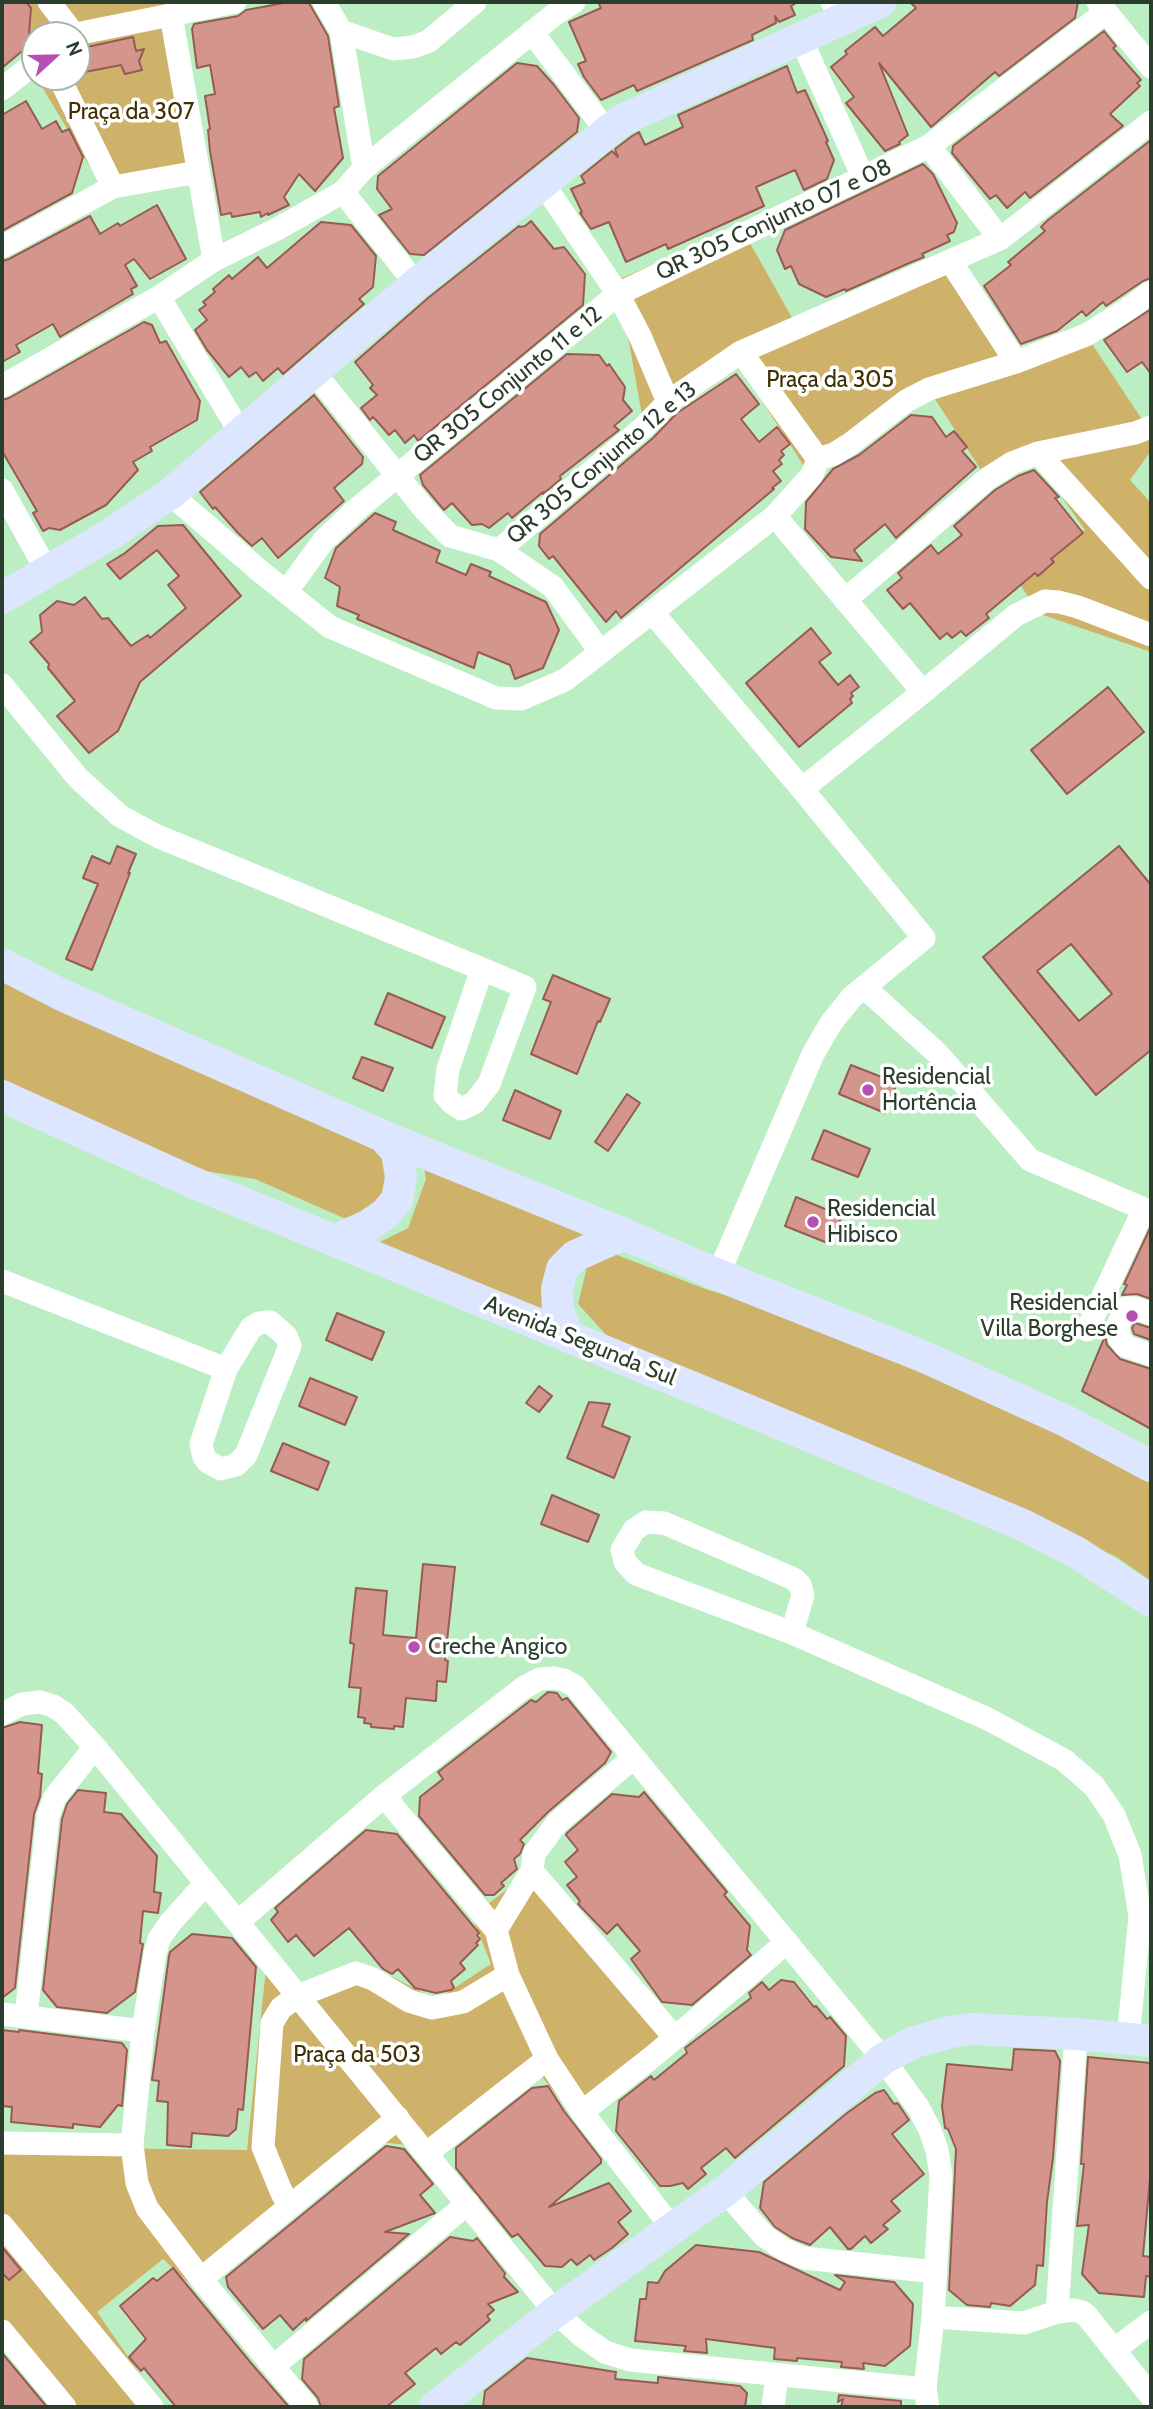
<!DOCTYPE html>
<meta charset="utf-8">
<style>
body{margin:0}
#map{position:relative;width:1153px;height:2409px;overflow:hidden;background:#bceec3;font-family:Cabin,sans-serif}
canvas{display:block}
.frame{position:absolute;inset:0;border:4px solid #2b3e2d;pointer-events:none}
.north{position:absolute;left:21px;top:21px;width:70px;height:70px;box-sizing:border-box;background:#fff;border:2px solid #aab2ab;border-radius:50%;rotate:68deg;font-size:19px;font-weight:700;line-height:28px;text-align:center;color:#2b3e2d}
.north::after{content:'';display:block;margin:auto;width:24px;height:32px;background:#b54fb3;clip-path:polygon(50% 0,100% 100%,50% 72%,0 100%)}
</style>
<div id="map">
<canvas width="1153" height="2409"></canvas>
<div class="frame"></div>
<div class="north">N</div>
</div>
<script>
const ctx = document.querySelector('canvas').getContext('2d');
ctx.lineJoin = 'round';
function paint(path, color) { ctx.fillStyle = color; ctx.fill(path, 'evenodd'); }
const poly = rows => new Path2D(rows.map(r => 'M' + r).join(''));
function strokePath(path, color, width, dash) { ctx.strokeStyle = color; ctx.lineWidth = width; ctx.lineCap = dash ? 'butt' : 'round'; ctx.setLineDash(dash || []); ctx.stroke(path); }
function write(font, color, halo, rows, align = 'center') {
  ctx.font = font + ' Cabin,sans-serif'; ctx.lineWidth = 7; ctx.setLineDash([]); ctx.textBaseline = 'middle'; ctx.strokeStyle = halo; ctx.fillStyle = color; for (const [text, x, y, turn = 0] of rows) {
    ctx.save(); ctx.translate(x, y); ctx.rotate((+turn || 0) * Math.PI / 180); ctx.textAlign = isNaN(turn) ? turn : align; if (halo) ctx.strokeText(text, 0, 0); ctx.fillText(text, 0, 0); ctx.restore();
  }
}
paint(poly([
 [24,2,254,2,180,19,209,180,95,175,36,77,77,77,77,35,35,35,35,75,23,54,26,6],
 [741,227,795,323,950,256,1013,349,1086,335,1151,433,1151,451,1130,480,1151,503,1151,652,1040,614,1021,586,1085,530,1030,452,983,473,929,390,812,479,738,363,644,427,627,331,601,287],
 [2,974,375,1139,392,1160,379,1204,346,1219,255,1179,205,1171,2,1084],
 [422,1156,594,1232,551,1315,378,1243,408,1228,426,1179],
 [609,1252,711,1291,767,1305,1052,1424,1151,1480,1151,1581,1115,1556,609,1338,578,1304,588,1263],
 [539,1865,678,2037,577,2121,536,2069,435,2148,370,2141,190,2284,163,2259,97,2312,163,2407,58,2407,2,2340,2,2147,247,2150,268,1949,298,1987,354,1964,393,1977,436,2000,491,1964,472,1916]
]), '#cfb269');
const building = poly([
 [2,2,26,2,31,8,28,46,2,68,2,2],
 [289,2,309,3,328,36,339,106,334,108,343,158,315,191,299,174,284,197,289,205,268,215,268,213,261,217,260,212,232,217,231,213,221,215,210,151,208,130,210,129,205,96,215,94,210,65,197,68,192,29,194,24,238,16,246,10,289,2],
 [598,2,798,2,791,6,795,15,779,22,775,16,776,23,752,35,753,40,637,91,634,85,601,100,584,77,578,64,586,61,569,22,601,8,598,2],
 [910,2,1078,2,1075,18,999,76,995,72,931,127,879,63,908,135,899,142,900,144,885,151,846,103,854,97,831,67,847,54,845,51,875,27,883,36,916,8,910,2],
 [1104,31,1116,46,1113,48,1141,80,1137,83,1140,86,1110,114,1123,126,1030,198,1025,192,1007,208,996,195,990,199,952,153,953,146,1104,31],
 [133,37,136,51,144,49,139,61,142,70,125,74,121,65,85,72,78,49,133,37],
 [517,63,537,66,554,85,579,118,577,132,424,255,410,254,379,215,392,209,377,189,378,176,517,63],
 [787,66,797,93,805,90,828,141,826,142,834,160,827,179,804,190,795,170,756,187,764,206,668,249,666,244,626,262,609,222,591,229,580,213,582,212,571,189,585,183,581,176,612,151,618,157,615,149,632,136,639,132,645,145,683,127,678,115,787,66],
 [26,101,42,129,56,121,62,132,69,129,83,157,72,193,2,231,2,115,26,101],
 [1151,140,1151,278,1143,281,1106,306,1103,302,1086,316,1082,311,1057,331,1021,344,984,286,1011,265,1008,262,1045,231,1041,227,1048,220,1151,140],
 [923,164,933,174,957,223,954,232,947,235,950,241,922,254,924,257,907,264,846,291,845,289,826,297,799,284,791,266,785,269,777,250,785,230,923,164],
 [157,205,186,259,150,279,134,259,125,265,137,286,131,289,133,294,60,337,53,324,16,345,20,352,2,362,2,261,9,259,90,216,100,234,118,223,120,226,157,205],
 [531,221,554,249,564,247,585,274,583,305,418,441,414,435,405,443,395,430,389,435,376,420,373,417,370,420,361,408,377,395,370,388,373,385,355,362,428,298,519,226,520,227,525,226,531,221],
 [321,222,351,225,376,256,373,287,359,299,364,304,283,374,278,368,263,381,256,372,249,377,241,367,229,377,207,350,195,330,207,320,199,310,206,305,203,302,215,292,213,289,229,275,232,279,258,257,267,268,321,222],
 [1151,309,1151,374,1142,362,1127,372,1104,340,1151,309],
 [144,322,152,325,160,343,166,341,200,401,197,420,150,447,152,451,133,462,138,470,106,505,60,530,49,528,43,531,33,513,37,511,2,451,2,400,9,398,144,322],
 [567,354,599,355,607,366,609,364,625,387,623,400,632,411,614,426,619,430,560,476,561,479,543,494,543,492,512,518,508,513,489,528,482,524,472,525,452,503,444,510,423,485,420,475,567,354],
 [736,374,759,404,741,419,759,442,777,427,790,444,781,451,784,455,779,460,782,464,773,471,781,481,772,488,774,489,621,618,616,611,606,622,553,556,549,559,539,546,540,534,653,438,677,413,736,374],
 [314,395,363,457,362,464,334,488,344,501,278,558,262,538,252,546,238,533,215,507,213,509,200,492,314,395],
 [911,415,932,417,946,437,954,431,967,447,962,451,976,467,896,538,885,524,854,550,862,561,831,557,805,529,806,502,833,469,859,455,911,415],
 [1034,470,1059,497,1055,498,1083,533,1051,559,1054,562,1038,576,1035,573,986,614,989,618,966,636,961,631,952,638,947,633,940,639,910,603,903,609,887,590,902,578,898,573,931,545,938,554,962,535,954,526,995,490,1018,476,1034,470],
 [375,513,396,522,393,530,440,551,436,562,466,575,471,564,491,572,489,576,546,602,559,630,543,668,515,679,510,665,478,652,474,668,357,619,359,615,337,606,340,587,325,578,336,548,375,513],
 [183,525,241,596,140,682,118,731,89,753,57,716,75,701,48,668,49,664,30,642,42,632,40,615,57,601,74,605,85,597,102,619,108,618,131,646,148,635,150,638,186,608,168,585,179,576,157,550,120,579,107,564,125,553,158,526,183,525],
 [811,628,831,653,819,662,829,674,838,685,850,675,859,687,851,693,853,696,850,699,852,703,799,747,746,683,811,628],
 [1108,687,1144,732,1067,794,1031,750,1108,687],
 [117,846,136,854,128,873,130,873,92,970,66,959,98,884,83,878,92,856,110,864,117,846],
 [1119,846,1151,885,1151,1050,1096,1095,983,957,1119,846],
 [1071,944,1112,994,1079,1021,1037,971,1071,944],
 [553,975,610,999,600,1022,598,1021,577,1074,531,1054,551,1002,543,999,553,975],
 [388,993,445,1017,432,1048,375,1024,388,993],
 [362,1057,393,1068,383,1091,353,1078,362,1057],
 [851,1065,897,1083,885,1113,839,1094,851,1065],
 [515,1090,561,1111,550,1139,503,1120,515,1090],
 [627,1094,640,1103,608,1151,595,1142,627,1094],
 [824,1130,870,1149,858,1177,812,1159,824,1130],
 [796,1197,842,1216,830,1244,785,1226,796,1197],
 [1151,1226,1151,1299,1137,1294,1122,1295,1127,1285,1124,1284,1151,1226],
 [337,1313,384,1332,372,1360,326,1340,337,1313],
 [1135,1323,1151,1328,1151,1340,1134,1334,1132,1328,1135,1323],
 [1105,1336,1107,1345,1120,1359,1151,1369,1151,1429,1082,1391,1105,1336],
 [310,1378,357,1397,345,1425,299,1406,310,1378],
 [539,1386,552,1396,539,1412,526,1403,539,1386],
 [589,1402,610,1404,602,1426,630,1437,614,1478,567,1458,589,1402],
 [283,1443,329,1462,318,1490,271,1471,283,1443],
 [552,1495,599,1515,588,1542,541,1524,552,1495],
 [423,1564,455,1567,445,1660,448,1661,446,1682,437,1681,436,1701,406,1698,403,1727,394,1726,394,1729,371,1727,371,1724,364,1723,365,1718,358,1717,361,1688,349,1687,354,1644,350,1643,356,1588,387,1591,383,1635,416,1638,423,1564],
 [548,1692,557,1693,562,1700,567,1698,611,1752,605,1763,548,1812,520,1840,524,1844,520,1854,514,1859,517,1869,501,1883,504,1886,494,1895,485,1895,419,1816,420,1797,443,1779,438,1772,531,1700,536,1702,548,1692],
 [20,1722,42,1725,38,1773,42,1774,40,1797,34,1814,15,1988,2,1998,2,1728,20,1722],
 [78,1790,106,1793,104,1812,121,1814,157,1856,154,1892,161,1893,158,1913,143,1911,140,1943,143,1944,135,1992,107,2013,57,2007,43,1990,62,1819,67,1804,78,1790],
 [644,1792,727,1892,724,1895,750,1926,747,1950,751,1955,692,2005,662,2002,631,1959,640,1951,617,1924,607,1934,578,1904,580,1901,567,1885,577,1877,565,1862,578,1850,566,1835,567,1833,612,1794,639,1797,644,1792],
 [366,1830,397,1834,479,1933,477,1935,480,1939,476,1943,478,1945,460,1963,465,1969,451,1981,454,1988,451,1990,436,1993,415,1988,398,1969,392,1974,383,1969,349,1928,314,1956,296,1935,288,1942,271,1920,278,1912,275,1908,366,1830],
 [192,1934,232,1938,256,1967,243,2110,238,2109,236,2129,228,2136,192,2133,191,2147,167,2145,168,2102,157,2101,159,2081,152,2080,169,1956,170,1952,192,1934],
 [781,1980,794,1982,814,2007,816,2006,827,2019,830,2017,846,2036,844,2066,735,2158,726,2148,701,2168,706,2174,688,2189,683,2183,670,2186,660,2186,616,2131,619,2101,651,2076,654,2080,687,2053,685,2048,751,1998,749,1993,762,1982,769,1990,781,1980],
 [2,2030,19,2032,19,2030,122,2043,127,2050,122,2106,118,2105,100,2127,73,2124,73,2128,11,2122,12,2107,2,2106,2,2030],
 [1014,2049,1055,2051,1060,2061,1053,2158,1047,2202,1043,2266,1037,2265,1035,2285,1010,2306,991,2303,990,2307,967,2305,949,2290,956,2149,948,2129,945,2128,942,2106,947,2064,1012,2070,1014,2049],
 [1088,2057,1151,2063,1151,2167,1143,2256,1151,2257,1151,2277,1146,2276,1144,2297,1099,2293,1082,2274,1089,2225,1077,2226,1084,2164,1081,2164,1088,2057],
 [548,2086,564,2111,601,2159,601,2163,549,2207,609,2183,631,2211,618,2222,628,2234,612,2248,594,2260,590,2255,577,2265,571,2259,562,2267,545,2266,518,2234,512,2237,456,2168,456,2148,532,2088,548,2086],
 [884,2090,894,2104,897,2103,899,2105,909,2120,892,2134,924,2174,891,2201,900,2211,883,2225,888,2229,871,2243,865,2236,851,2249,848,2249,830,2227,810,2245,792,2238,775,2227,760,2208,764,2182,847,2113,875,2093,884,2090],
 [386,2146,404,2149,433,2184,420,2195,435,2213,385,2232,409,2234,306,2321,306,2318,293,2330,280,2315,263,2329,228,2287,226,2277,386,2146],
 [450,2237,473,2241,477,2238,505,2273,504,2277,518,2292,488,2304,494,2310,487,2316,490,2320,460,2345,456,2342,441,2354,436,2348,405,2373,415,2384,386,2407,321,2407,318,2398,302,2379,304,2359,450,2237],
 [696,2245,759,2252,840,2290,845,2282,835,2275,894,2282,913,2304,910,2346,885,2366,863,2363,864,2369,841,2367,842,2362,797,2358,797,2361,774,2359,775,2348,706,2339,707,2353,684,2351,686,2346,635,2341,640,2299,646,2299,648,2282,658,2283,665,2271,696,2245],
 [2,2247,21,2270,9,2280,2,2273,2,2247],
 [173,2268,251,2363,289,2407,176,2407,144,2368,141,2371,129,2357,146,2339,120,2306,153,2278,157,2281,173,2268],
 [2,2353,47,2407,2,2407,2,2353],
 [527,2358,616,2372,615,2379,658,2383,658,2377,740,2386,747,2393,745,2407,483,2407,485,2391,527,2358],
 [839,2395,901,2401,901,2407,841,2407,843,2399,838,2402,839,2395]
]);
paint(building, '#d4958c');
strokePath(building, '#965b53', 2);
strokePath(poly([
 [49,2,73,33],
 [832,2,845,19],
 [1098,2,1151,67],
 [171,15,214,260],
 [341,31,393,49,413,47,429,41,475,2],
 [532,32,607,132],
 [71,35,235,2],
 [801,39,863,177],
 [2,89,35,63],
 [929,146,1000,239],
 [364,168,555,14,574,2],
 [542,182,618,294,640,336,668,402],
 [113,187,198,172],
 [343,192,416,284],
 [2,247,113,187,59,77],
 [951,262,1016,362],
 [159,297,240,432],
 [741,352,818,459],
 [313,371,425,510,450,536,499,550,553,587,600,651],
 [2,386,159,297,214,260,277,229,343,192,364,168,341,31,324,2],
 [1038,453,1151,578],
 [2,490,47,571],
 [170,494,261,572,330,627,496,698,521,699,565,680,775,516,812,475,818,459,834,454,850,444,906,401,929,389,1016,362,1086,335,1131,307,1151,292],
 [775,516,923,692,1016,615,1045,601,1059,602,1078,607,1151,635],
 [499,550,644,427,668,402,741,352,1000,239,1151,122],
 [286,592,324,540,357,509,618,294,929,146,1106,12],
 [845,600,987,479,1012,463,1038,453,1135,433,1151,427],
 [652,612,802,789,924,938,852,997,831,1023,813,1054,718,1275],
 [2,685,78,778,120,816,157,836,482,969,525,987,489,1084,474,1103,461,1109,452,1103,445,1095,448,1069,482,969],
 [802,789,923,692],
 [865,988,938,1054,1030,1160,1151,1212],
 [2,1281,226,1369],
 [1151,1314,1136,1308,1126,1308,1118,1325,1119,1337,1125,1346,1151,1355],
 [270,1322,286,1336,290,1346,246,1455,236,1465,221,1469,208,1462,204,1457,201,1444,226,1369,251,1328,259,1323,270,1322],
 [1087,1330,1144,1209],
 [646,1522,664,1523,794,1579,800,1585,803,1595,792,1633,636,1574,625,1562,622,1550,634,1530,646,1522],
 [792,1633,988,1719,1064,1760,1094,1786,1114,1815,1130,1855,1140,1916,1128,2039],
 [2,1714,22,1704,40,1702,53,1706,64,1713,95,1747,555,2312,582,2336,605,2352,630,2360,925,2389],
 [634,1757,557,1823,534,1854,532,1871,675,2038],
 [384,1796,496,1930],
 [532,1871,496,1930,508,1975,547,2059,582,2112],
 [206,1883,170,1923,159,1939,155,1953,143,2031,132,2145,137,2183,147,2208,201,2279,307,2407],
 [238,1922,384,1796,523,1688,540,1679,554,1678,564,1680,575,1686,883,2059,918,2107,930,2130,937,2150,941,2176,933,2317,925,2389,928,2407],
 [2,2014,143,2031],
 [26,2016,48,1816,55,1797,95,1747],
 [2,2143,132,2145],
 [427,2153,547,2059],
 [725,2191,764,2236,785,2250,804,2258,936,2272],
 [289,2206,281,2191,263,2147,272,2023,281,2008,298,1996,356,1973,373,1979,409,2001,432,2008,463,2002,508,1975],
 [2,2225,152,2407],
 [673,2229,582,2112,656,2054,787,1942],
 [201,2279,398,2118],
 [1057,2312,1076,2034],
 [933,2317,1024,2323,1057,2312,1074,2310,1082,2312,1087,2316,1151,2396],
 [2,2331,65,2407],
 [1115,2349,1151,2322],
 [274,2366,468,2203],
 [773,2407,777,2375]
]), '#fff', 23);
strokePath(poly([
 [2,598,109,535,170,494,416,284,622,120,880,2],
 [2,964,62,995,383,1136,624,1234,718,1275,920,1355,1066,1421,1151,1466],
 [2,1096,194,1183,728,1402,1023,1525,1076,1552,1151,1601],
 [336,1240,369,1225,385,1214,397,1200,401,1177,397,1152,383,1136],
 [568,1337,558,1310,557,1289,562,1269,575,1256,624,1234],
 [435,2407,555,2312,725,2191,883,2059,914,2042,951,2032,970,2029,1076,2034,1151,2041]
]), '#dde6ff', 32);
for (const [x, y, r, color] of [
 [868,1090,7,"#b54fb3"],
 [813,1222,7,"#b54fb3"],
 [1132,1316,7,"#b54fb3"],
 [414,1647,7,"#b54fb3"]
]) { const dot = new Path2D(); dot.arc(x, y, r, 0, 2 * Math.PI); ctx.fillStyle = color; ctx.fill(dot); strokePath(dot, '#fff', 2.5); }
write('23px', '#3f2f00', '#fff', [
 ["Praça da 307",131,112],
 ["Praça da 305",830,380],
 ["Praça da 503",357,2055]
]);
write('23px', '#2b3e2d', '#fff', [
 ["QR 305 Conjunto 07 e 08",774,220,-25],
 ["QR 305 Conjunto 11 e 12",508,385,-39],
 ["QR 305 Conjunto 12 e 13",602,463,-40],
 ["Avenida Segunda Sul",580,1341,22]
]);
write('23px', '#2b3e2d', '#fff', [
 ["Residencial",882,1077],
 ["Hortência",882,1103],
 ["Residencial",827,1209],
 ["Hibisco",827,1235],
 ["Residencial",1118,1303,"right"],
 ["Villa Borghese",1118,1329,"right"],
 ["Creche Angico",428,1647]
], 'left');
</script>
